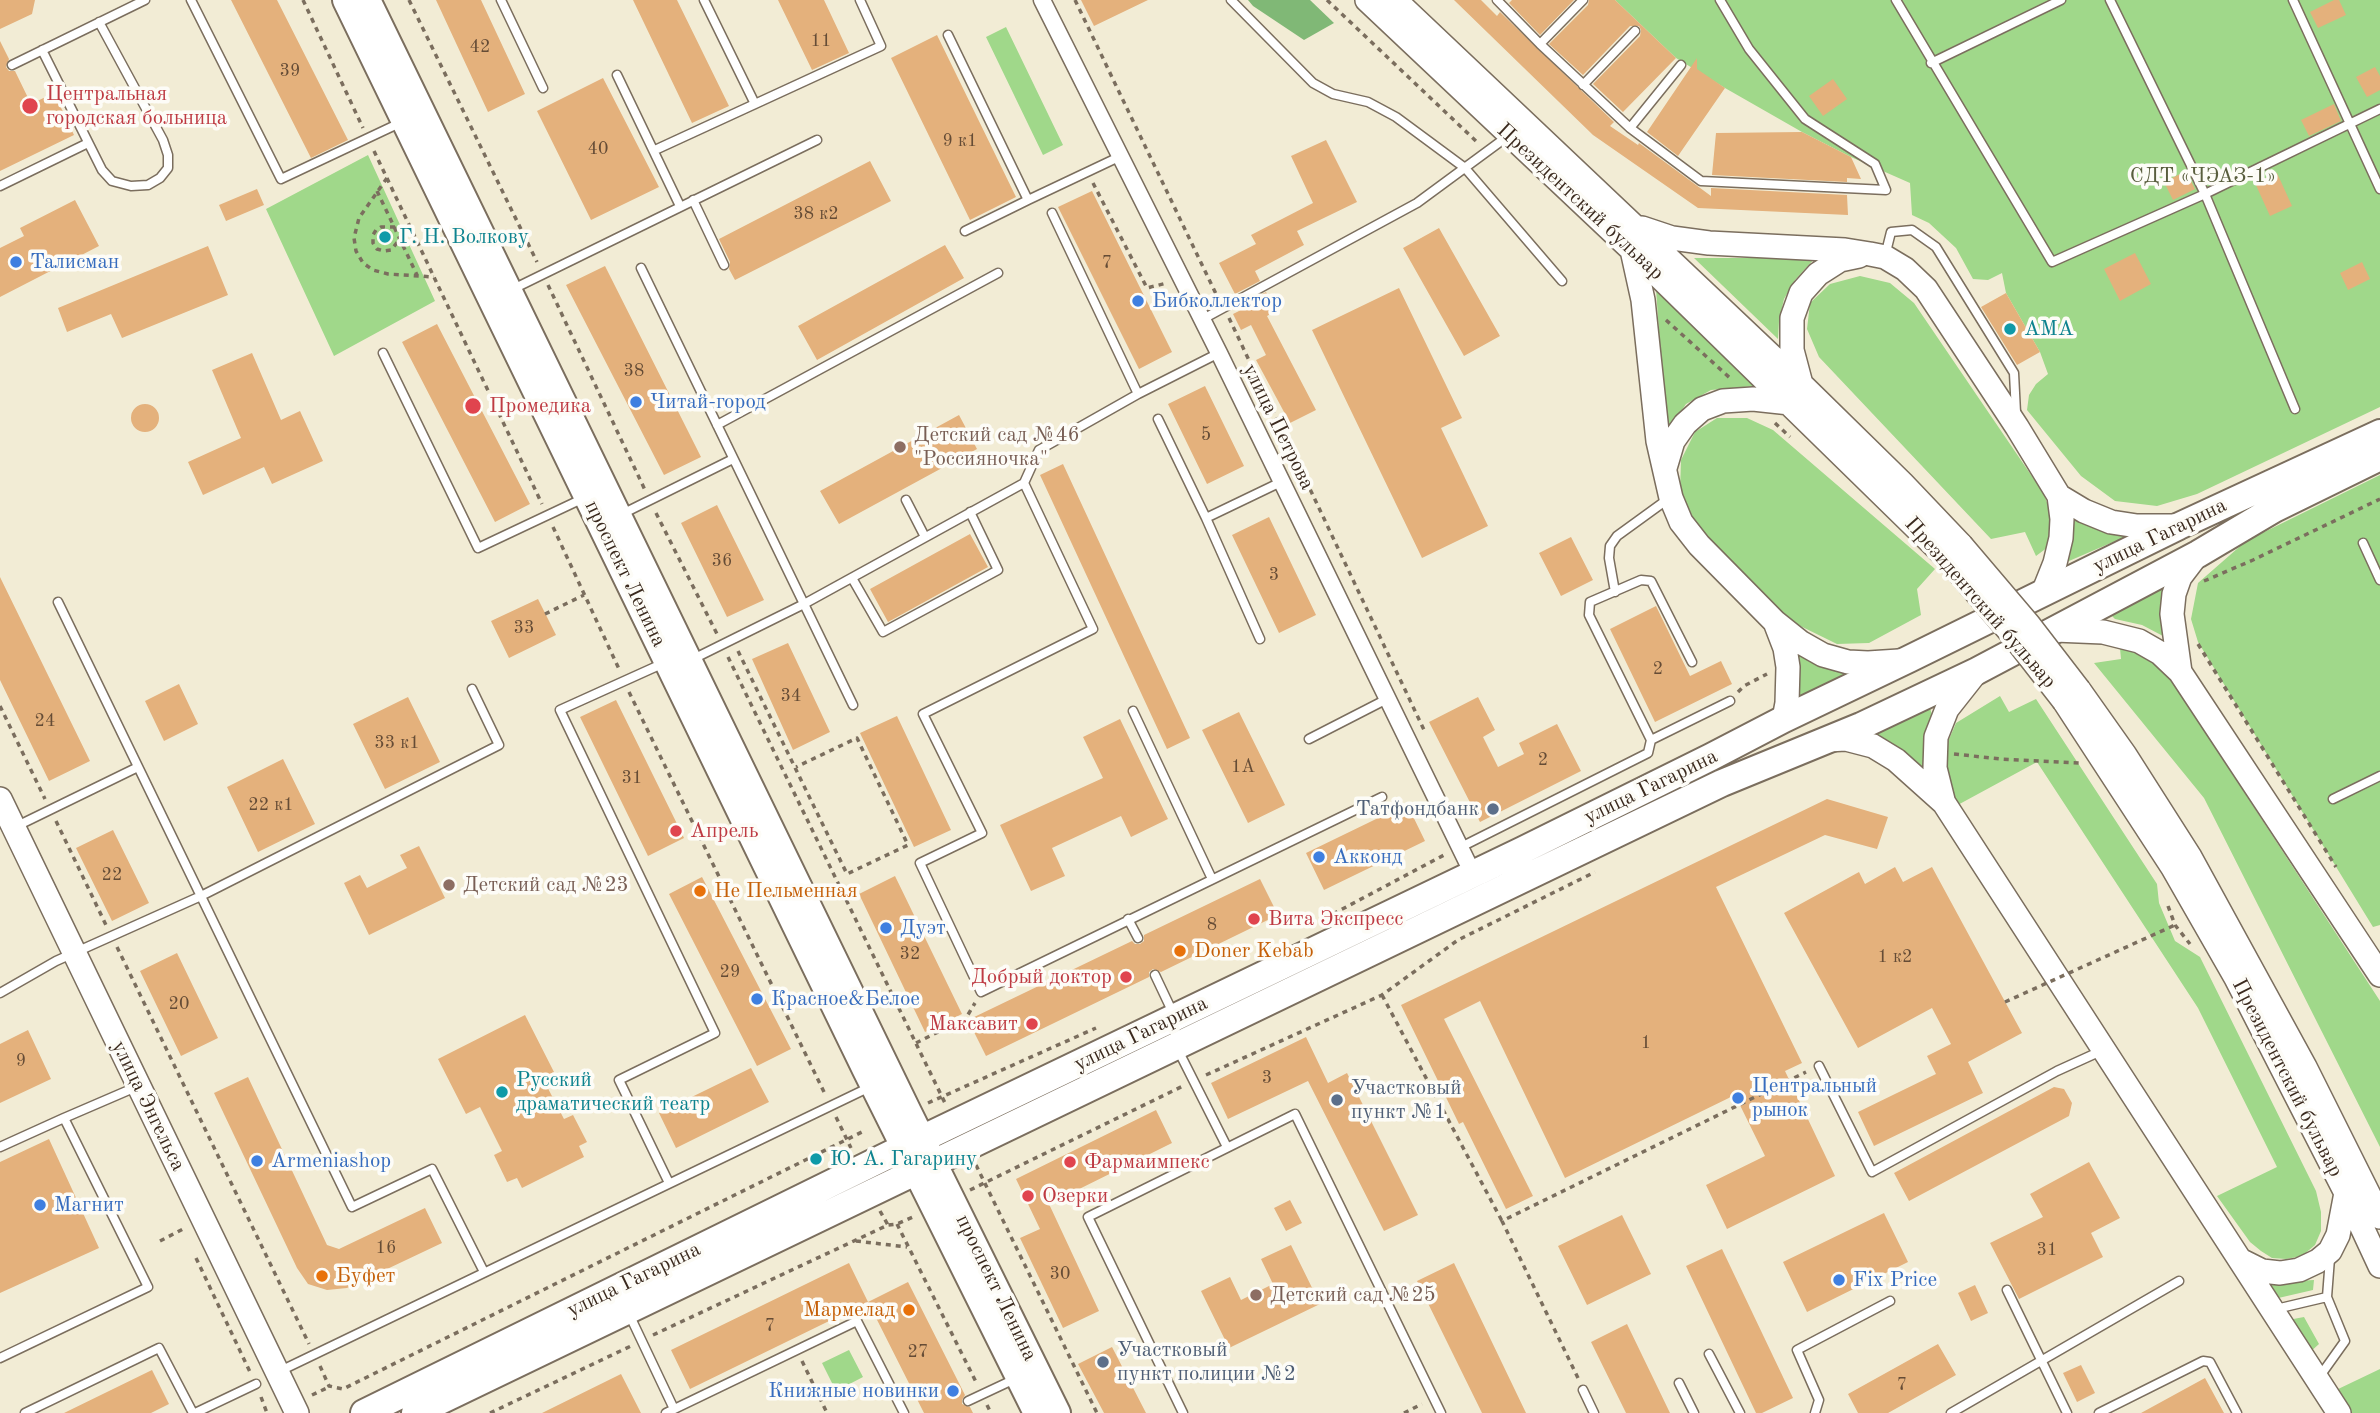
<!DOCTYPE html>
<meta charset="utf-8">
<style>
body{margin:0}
canvas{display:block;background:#f2ecd5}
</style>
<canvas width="2380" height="1413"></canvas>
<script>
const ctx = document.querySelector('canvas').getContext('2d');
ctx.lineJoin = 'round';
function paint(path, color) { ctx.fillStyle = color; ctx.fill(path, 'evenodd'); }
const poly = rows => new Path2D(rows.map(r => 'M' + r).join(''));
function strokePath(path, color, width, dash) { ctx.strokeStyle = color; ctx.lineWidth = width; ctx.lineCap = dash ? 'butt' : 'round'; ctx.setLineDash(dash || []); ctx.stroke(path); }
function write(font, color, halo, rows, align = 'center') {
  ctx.font = font + ' "Old Standard TT",serif'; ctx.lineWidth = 7; ctx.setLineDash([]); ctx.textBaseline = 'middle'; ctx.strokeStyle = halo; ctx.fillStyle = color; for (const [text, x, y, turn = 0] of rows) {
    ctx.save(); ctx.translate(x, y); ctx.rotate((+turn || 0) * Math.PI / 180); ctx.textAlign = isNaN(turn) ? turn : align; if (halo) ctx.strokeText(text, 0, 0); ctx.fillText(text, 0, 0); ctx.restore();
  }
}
paint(poly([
 [1615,0,2380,0,2380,407,2197,494,2157,506,2115,501,2081,476,2027,410,2029,395,2036,384,2048,374,2040,352,2006,293,2002,273,1988,280,1973,279,1956,248,1929,223,1912,215,1910,183,1851,157,1802,132,1725,88,1676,58],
 [1006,27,1063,145,1043,155,986,37],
 [368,155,435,301,334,356,266,209],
 [1694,258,1815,258,1795,280,1784,299,1779,321,1778,339],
 [1860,276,1890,283,1914,303,2044,494,2051,514,2052,544,2036,556,2025,532,1991,539,1819,357,1807,329,1810,303,1830,284],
 [1656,289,1754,386,1711,390,1686,404,1666,434],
 [1717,418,1747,418,1773,430,1935,569,1917,589,1921,615,1869,643,1837,644,1782,617,1699,530,1680,491,1681,460,1695,432],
 [2380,475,2380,925,2373,927,2198,642,2191,619,2198,583,2246,541],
 [2073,513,2127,534,2127,536,2069,561,2067,558,2073,535],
 [2160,586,2163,588,2161,617,2163,636,2142,625,2115,619,2112,616,2113,611],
 [1792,645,1850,670,1847,675,1799,697],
 [2120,648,2147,655,2166,672,2380,1001,2380,1147,2204,798,2094,663,2121,659],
 [2000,696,2009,712,2036,699,2157,884,2159,903,2175,941,2200,957,2316,1191,2321,1212,2321,1231,2315,1245,2302,1256,2286,1259,2272,1258,2261,1251,2250,1242,2217,1196,2277,1167,2198,1008,2037,762,1954,807,1945,763,1947,744,1956,723],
 [1929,704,1932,715,1926,751,1930,781,1872,736,1872,730],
 [2314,1280,2313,1290,2274,1299,2262,1283],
 [2304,1317,2319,1344,2308,1354,2288,1320],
 [849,1350,863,1377,836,1391,822,1363],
 [2380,1369,2380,1413,2349,1413,2334,1391]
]), '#a0d88a');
paint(poly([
 [1248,0,1310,0,1334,23,1304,40,1253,6]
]), '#80b876');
paint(poly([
 [0,0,35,0,32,14,0,29],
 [231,0,277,0,348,140,311,158],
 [436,0,481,0,525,94,488,112],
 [633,0,677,0,729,106,692,123],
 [778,0,824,0,849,53,812,70],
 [1081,0,1148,0,1094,26],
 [1454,0,1481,0,1497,16,1500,12,1614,122,1610,126,1638,145,1639,143,1711,196,1711,188,1847,195,1848,215,1698,208,1593,135],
 [1512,0,1574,0,1540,35,1509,3],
 [1589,0,1615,0,1676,58,1623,112,1593,84,1640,36,1641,30,1639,26,1630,26,1583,75,1549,44,1588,5],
 [2334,0,2339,0,2346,15,2318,28,2310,12],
 [937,35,1016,197,970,220,891,58],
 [0,41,9,59,6,67,9,71,15,71,31,104,54,93,74,135,0,171],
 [1697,58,1697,69,1725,88,1678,156,1647,132],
 [2375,67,2380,76,2380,90,2367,97,2356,77],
 [603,78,659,187,591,220,537,111],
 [1833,79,1847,99,1823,116,1809,96],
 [2334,104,2341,121,2309,136,2301,120],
 [1802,132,1851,157,1861,179,1847,178,1847,182,1712,175,1716,133],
 [1326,140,1357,202,1297,231,1304,245,1255,271,1260,281,1235,294,1219,263,1256,244,1251,235,1313,203,1291,156],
 [870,161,891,201,735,280,729,269,730,262,719,239],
 [2186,171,2195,189,2173,200,2164,182],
 [2277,173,2292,206,2270,216,2255,183],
 [257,189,264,205,226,221,219,205],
 [1092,191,1172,352,1139,369,1058,207],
 [75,200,99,246,0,297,0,248,24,236,20,228],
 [1439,228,1500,336,1464,356,1403,248],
 [945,245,964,278,817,360,798,326],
 [208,246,228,295,122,338,111,314,67,332,58,308],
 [2135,253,2151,284,2120,301,2104,269],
 [2362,262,2370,279,2348,290,2340,273],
 [605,266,701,457,664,475,566,285],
 [1399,288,1462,418,1441,428,1488,526,1422,558,1312,330],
 [1266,292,1276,311,1267,316,1316,410,1290,423,1256,360,1266,355,1251,325,1241,330,1233,314,1243,309,1241,306],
 [2006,293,2040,352,2017,365,1981,307],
 [437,324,530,504,495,522,402,342],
 [252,353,281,420,300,411,323,461,272,484,264,467,203,495,188,462,241,438,212,370],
 [1205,386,1244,466,1207,484,1168,404],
 '131 418a14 14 0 1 1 28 0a14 14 0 1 1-28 0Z',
 [959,415,977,449,839,524,820,491],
 [1063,464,1190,738,1167,749,1040,475],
 [717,505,764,600,727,617,681,523],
 [1269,517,1316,615,1279,633,1232,535],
 [970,534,988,567,888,622,870,589],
 [1571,537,1593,580,1561,596,1539,553],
 [0,577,90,761,49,781,0,680],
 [538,599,556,635,509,658,491,621],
 [1656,606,1690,676,1721,661,1732,684,1655,722,1610,629],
 [788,643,830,732,793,750,752,659],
 [179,684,198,724,164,741,145,701],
 [408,697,440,762,385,789,353,724],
 [1478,697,1495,730,1483,737,1498,767,1524,754,1519,743,1557,724,1581,771,1480,822,1429,722],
 [616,700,684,838,648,856,580,717],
 [1239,712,1285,805,1248,823,1202,730],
 [897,716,951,830,914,847,860,733],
 [1120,719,1168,819,1131,837,1121,816,1052,848,1065,876,1031,891,1000,825,1103,778,1083,737],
 [283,759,315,824,258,852,227,787],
 [1827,799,1888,817,1877,849,1825,835,1716,887,1802,1063,1785,1071,1835,1176,1727,1229,1706,1185,1765,1156,1735,1095,1565,1178,1480,1001,1444,1019,1533,1196,1506,1209,1463,1122,1459,1124,1401,1005],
 [1407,804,1425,841,1324,890,1306,853],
 [113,830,149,903,112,921,76,848],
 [419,846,445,898,369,935,344,883,360,875,367,888,407,868,400,855],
 [1895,867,1903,882,1932,867,2022,1033,1968,1062,1983,1093,1874,1146,1858,1112,1936,1074,1927,1056,1951,1044,1932,1008,1858,1048,1784,913,1859,872,1865,884],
 [895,876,962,1014,925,1032,859,894],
 [702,877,791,1049,757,1066,669,894],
 [1260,879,1278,915,1161,972,1153,969,1149,972,1149,977,986,1056,968,1020,1132,941,1135,944,1140,944,1144,941,1144,935],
 [177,953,218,1038,181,1056,140,971],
 [525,1015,554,1072,542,1077,564,1119,573,1115,587,1142,579,1146,584,1157,522,1188,517,1178,507,1182,494,1155,502,1151,480,1107,466,1114,438,1059],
 [28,1030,51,1079,0,1103,0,1044],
 [1306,1037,1328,1083,1347,1073,1418,1215,1384,1231,1308,1081,1228,1119,1211,1083],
 [751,1068,769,1102,676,1148,659,1113],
 [248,1077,327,1245,339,1249,425,1208,442,1243,347,1288,327,1290,308,1284,297,1268,214,1093],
 [2054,1087,2064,1089,2072,1103,2069,1116,1909,1201,1894,1173],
 [1156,1110,1172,1143,1049,1204,1099,1311,1063,1328,1020,1238,1040,1229,1016,1179],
 [49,1139,99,1248,0,1293,0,1162],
 [2089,1162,2120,1218,2091,1233,2103,1257,2019,1299,1990,1243,2043,1217,2030,1194],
 [1290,1200,1302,1223,1286,1231,1274,1208],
 [1884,1213,1908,1262,1807,1312,1783,1262],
 [1622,1215,1651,1274,1587,1305,1558,1246],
 [1291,1245,1320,1304,1229,1348,1201,1291,1230,1277,1241,1300,1273,1284,1261,1259],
 [1722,1249,1793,1398,1762,1413,1756,1413,1686,1266],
 [849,1263,868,1302,690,1389,671,1350],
 [1454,1263,1526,1413,1482,1413,1417,1281],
 [908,1282,965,1395,962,1400,962,1404,970,1407,973,1413,924,1413,868,1302],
 [1975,1285,1988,1313,1971,1321,1958,1293],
 [1627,1324,1670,1413,1626,1413,1591,1342],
 [1938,1344,1956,1375,1888,1413,1858,1413,1848,1394],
 [1112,1347,1146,1413,1104,1413,1078,1364],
 [2081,1365,2095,1393,2077,1402,2063,1373],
 [152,1370,169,1404,151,1413,64,1413],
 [621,1374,641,1413,542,1413],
 [2205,1378,2224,1413,2141,1413]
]), '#e4b17c');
const lane = poly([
 [191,0,281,179,402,122],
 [501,0,543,88],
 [704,0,755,104],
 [1231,0,1313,83,1333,94,1368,102,1396,117,1465,168,1562,281],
 [1497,0,1540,44,1630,128,1701,181,1886,190,1875,164,1805,119,1749,49,1720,0],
 [1896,0,2052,262,2205,194,2295,409],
 [2110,0,2205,194,2380,109],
 [2293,0,2380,189],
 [948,35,1028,200,1121,156],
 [1540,44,1583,0],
 [42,50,102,170,112,181,131,186,148,185,160,178,168,168,168,155,163,140,99,22],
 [1931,63,2061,0],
 [12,65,145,0],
 [617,75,680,206],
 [1583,85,1635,31],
 [1630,128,1681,65],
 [655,150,881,46,860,0],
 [0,186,88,143],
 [693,200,724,265],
 [1052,213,1138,394],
 [965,231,1028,200],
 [1885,256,1891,232,1912,230,1936,247,2014,373,2016,413],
 [641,268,853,705],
 [511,290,817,140],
 [1203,319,1417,203,1508,136],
 [383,353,478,548,584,498],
 [1158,419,1206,518,1260,639],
 [717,425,998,273],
 [1024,483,1093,629,923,714,982,833,920,863,981,992,1382,797],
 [906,500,925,537],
 [620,515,733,459],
 [1206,518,1281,482],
 [2363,543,2380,580],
 [852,578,883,632,998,570,970,512],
 [1615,592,1609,558,1610,546,1617,536,1668,499],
 [58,602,352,1207,432,1169,484,1272],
 [691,660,804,604,1024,483,1039,450,1138,394,1219,353],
 [664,663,560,710,715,1033,619,1080,669,1183],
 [1133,711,1212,879],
 [1309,739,1387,699],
 [1651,740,1730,701],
 [2333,799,2380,776],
 [17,826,138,767],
 [1459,848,1648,753,1651,740,1589,615,1590,602,1641,580,1651,581,1692,662],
 [1128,919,1138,938],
 [1155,975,1173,1013],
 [0,993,56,961,201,896,499,745,472,689],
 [1178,1050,1227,1147],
 [1819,1066,1872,1172,2057,1071,2101,1051],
 [0,1147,64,1118],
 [2007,1290,2067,1413],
 [2276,1309,2327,1297],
 [629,1314,674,1409],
 [1709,1354,1740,1413],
 [0,1358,148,1287,64,1118,136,1087],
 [280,1371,870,1087],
 [2320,1376,2345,1341,2327,1297,2330,1258],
 [1679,1383,1694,1413],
 [1583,1390,1594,1413],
 [968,1401,1017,1378],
 [25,1413,159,1348,193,1413],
 [195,1413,256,1384],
 [666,1413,857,1321,904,1413],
 [1183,1413,1088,1217,1295,1114,1441,1413],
 [1815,1413,1819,1400,1797,1350,1890,1301],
 [1951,1413,2179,1281],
 [2099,1413,2203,1361,2210,1362,2237,1413]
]);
const street = poly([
 [1042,0,1219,353,1473,874]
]);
const secondary = poly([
 [1367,0,1632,250,1945,556],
 [1395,0,1801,384,1902,483,1961,545],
 [1642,228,1672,238,1709,243,1845,250,1870,254,1885,257,1905,269,1926,289,2017,427,2059,496,2062,519,2061,538,2055,563,2043,593],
 [1632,250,1643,300,1658,441,1671,498,1681,522,1699,545,1775,622,1800,642,1823,655,1848,662,1868,663,1899,661],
 [1801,384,1792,350,1792,318,1801,293,1818,274,1840,260,1859,256],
 [1665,468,1673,441,1685,424,1702,409,1723,401,1753,399,1790,403],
 [2059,496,2084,511,2111,522,2137,526,2179,526],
 [1775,622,1785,648,1788,667,1787,703,1784,719],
 [2055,630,2103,632,2139,641,2160,653,2180,672,2380,975],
 [2180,672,2172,614,2174,594,2180,577,2196,556],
 [2079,690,2125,755,2190,857,2305,1067,2380,1217],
 [2064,701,2173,868,2236,978,2346,1193,2380,1266],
 [1827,740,1846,739,1873,746,1896,760,1944,803,2339,1413],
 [0,799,297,1413],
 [1943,800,1935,768,1936,737,1947,709,1977,671],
 [2240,1260,2262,1271,2280,1273,2299,1270,2318,1261,2330,1251,2338,1235,2346,1193]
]);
const primary = poly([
 [346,0,866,1070,1037,1413],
 [367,0,908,1112,1057,1413],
 [364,1413,905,1147,1523,850,1711,757,1784,719,1909,659,2179,526,2380,433],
 [415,1413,1722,783,1861,726,1977,671,2198,554,2274,509,2380,457]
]);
strokePath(lane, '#7b6e5e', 11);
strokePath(street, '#7b6e5e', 19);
strokePath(secondary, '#7b6e5e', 26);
strokePath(primary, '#7b6e5e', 30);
strokePath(poly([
 [303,0,363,128],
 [409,0,537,262],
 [1075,0,1217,296],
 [1327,0,1477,142],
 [374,151,542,504],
 [387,178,359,218,354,238,356,251,363,263,373,270,388,274,434,277],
 [1093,183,1147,288,1167,283],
 [377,191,417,275],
 [395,227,381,227,376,230,373,235,373,243,377,249,384,251,391,250,400,239],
 [548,285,645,490],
 [1229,318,1425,732],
 [1666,320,1730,378],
 [1775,423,1790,437],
 [656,513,717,634],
 [553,527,619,669],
 [2204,581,2253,560,2380,499],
 [545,614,584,595],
 [2198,644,2336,867],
 [738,651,847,874,908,845,857,738,796,767],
 [728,657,945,1103],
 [629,692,825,1094],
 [1738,692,1744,686,1767,674],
 [0,706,45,799],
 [1954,754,2001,759,2079,763],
 [56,821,106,925],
 [2168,906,2175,925,2190,944],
 [1333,914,1444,855],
 [117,947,309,1344],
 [1382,995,1502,1221],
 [916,1043,966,1018,975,1003],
 [1206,1075,1382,995,1458,940,1595,872],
 [928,1103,1096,1028],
 [836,1117,851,1148],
 [976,1165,1097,1413],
 [970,1190,1183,1086],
 [880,1211,888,1225],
 [897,1224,976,1382],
 [160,1241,183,1229],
 [856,1241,907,1247],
 [196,1258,251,1374],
 [653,1335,888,1225,897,1224,913,1217],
 [802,1361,827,1413],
 [320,1366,329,1386,343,1389,866,1130],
 [1578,1378,1502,1221,1806,1072],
 [312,1395,329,1387],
 [261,1397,267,1413],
 [987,1405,991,1413],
 [490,1413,631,1346],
 [1404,1413,1422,1404]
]), '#7b6e5e', 3.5, [5, 5]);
strokePath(lane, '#fff', 8);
strokePath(street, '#fff', 16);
strokePath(secondary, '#fff', 23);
strokePath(primary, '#fff', 26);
const secondaryBridge = poly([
 [1961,545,2029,625,2079,690],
 [1945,556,2011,633,2064,701]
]);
strokePath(secondaryBridge, '#7b6e5e', 26, []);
strokePath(poly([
 [2005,1002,2175,925]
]), '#7b6e5e', 3.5, [5, 5]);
strokePath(secondaryBridge, '#fff', 23);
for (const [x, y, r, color] of [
 [30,106,9,"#e0444e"],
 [385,237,7,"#0f9aa8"],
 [16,262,7,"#3f7fe0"],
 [1138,301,7,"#3f7fe0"],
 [2010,329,7,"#0f9aa8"],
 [636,402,7,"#3f7fe0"],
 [473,406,9,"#e0444e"],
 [900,447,7,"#8d6e63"],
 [1493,809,7,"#5c6f8a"],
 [676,831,7,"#e0444e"],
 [1319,857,7,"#3f7fe0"],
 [449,885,7,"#8d6e63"],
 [700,891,7,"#e8710a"],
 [1254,919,7,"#e0444e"],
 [886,928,7,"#3f7fe0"],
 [1180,951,7,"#e8710a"],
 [1126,977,7,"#e0444e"],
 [757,999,7,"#3f7fe0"],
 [1032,1024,7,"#e0444e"],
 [502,1092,7,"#0f9aa8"],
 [1738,1098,7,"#3f7fe0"],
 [1337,1100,7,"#5c6f8a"],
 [816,1159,7,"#0f9aa8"],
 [257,1161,7,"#3f7fe0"],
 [1070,1162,7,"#e0444e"],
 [1028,1196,7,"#e0444e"],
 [40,1205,7,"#3f7fe0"],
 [322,1276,7,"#e8710a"],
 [1839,1280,7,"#3f7fe0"],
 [1256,1295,7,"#8d6e63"],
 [909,1310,7,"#e8710a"],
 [1103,1362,7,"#5c6f8a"],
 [953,1391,7,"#3f7fe0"]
]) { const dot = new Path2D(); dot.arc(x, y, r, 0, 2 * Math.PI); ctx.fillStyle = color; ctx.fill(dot); strokePath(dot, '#fdfcf7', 2.5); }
write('18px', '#654c36', null, [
 ["11",821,41],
 ["42",480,47],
 ["39",290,71],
 ["9 к1",960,141],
 ["40",598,149],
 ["38 к2",816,214],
 ["7",1107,263],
 ["38",634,371],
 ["5",1206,435],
 ["36",722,561],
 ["3",1274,575],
 ["33",524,628],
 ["2",1658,669],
 ["34",791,696],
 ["24",45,721],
 ["33 к1",397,743],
 ["2",1543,760],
 ["1А",1243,767],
 ["31",632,778],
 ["22 к1",271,805],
 ["22",112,875],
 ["8",1212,925],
 ["32",910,954],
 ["1 к2",1895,957],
 ["29",730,972],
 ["20",179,1004],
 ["1",1646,1043],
 ["9",21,1061],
 ["3",1267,1078],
 ["16",386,1248],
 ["31",2047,1250],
 ["30",1060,1274],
 ["7",770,1326],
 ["27",918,1352],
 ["7",1902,1385]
]);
write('21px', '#be3a42', '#fdfcf7', [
 ["Центральная",46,94],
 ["городская больница",46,118],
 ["Промедика",489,406],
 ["Апрель",690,831],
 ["Вита Экспресс",1268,919],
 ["Добрый доктор",1112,977,"right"],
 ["Максавит",1018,1024,"right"],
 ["Фармаимпекс",1084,1162],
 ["Озерки",1042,1196]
], 'left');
write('21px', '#595e3e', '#fdfcf7', [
 ["СДТ «ЧЭАЗ-1»",2203,176]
]);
write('21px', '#3b2a1e', '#fdfcf7', [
 ["Президентский бульвар",1580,202,43],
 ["улица Петрова",1278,427,64],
 ["улица Гагарина",2160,536,-26],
 ["проспект Ленина",625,574,64],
 ["Президентский бульвар",1980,603,49],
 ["улица Гагарина",1651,787,-26],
 ["улица Гагарина",1141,1034,-26],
 ["Президентский бульвар",2287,1078,63],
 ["улица Энгельса",148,1106,64],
 ["улица Гагарина",634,1280,-26],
 ["проспект Ленина",996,1288,64]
]);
write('21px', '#0d838f', '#fdfcf7', [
 ["Г. Н. Волкову",399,237],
 ["АМА",2024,329],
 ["Русский",516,1080],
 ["драматический театр",516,1104],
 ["Ю. А. Гагарину",830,1159]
], 'left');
write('21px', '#366cbe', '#fdfcf7', [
 ["Талисман",30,262],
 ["Бибколлектор",1152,301],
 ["Читай-город",650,402],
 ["Акконд",1333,857],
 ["Дуэт",900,928],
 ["Красное&Белое",771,999],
 ["Центральный",1752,1086],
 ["рынок",1752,1110],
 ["Armeniashop",271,1161],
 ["Магнит",54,1205],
 ["Fix Price",1853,1280],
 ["Книжные новинки",939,1391,"right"]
], 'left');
write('21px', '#785e54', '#fdfcf7', [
 ["Детский сад №46",914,435],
 ["\"Россияночка\"",914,459],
 ["Детский сад №23",463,885],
 ["Детский сад №25",1270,1295]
], 'left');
write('21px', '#4e5e75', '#fdfcf7', [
 ["Татфондбанк",1479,809,"right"],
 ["Участковый",1351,1088],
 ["пункт №1",1351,1112],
 ["Участковый",1117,1350],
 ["пункт полиции №2",1117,1374]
], 'left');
write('21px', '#c56008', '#fdfcf7', [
 ["Не Пельменная",714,891],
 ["Doner Kebab",1194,951],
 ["Буфет",336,1276],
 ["Мармелад",895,1310,"right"]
], 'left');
</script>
